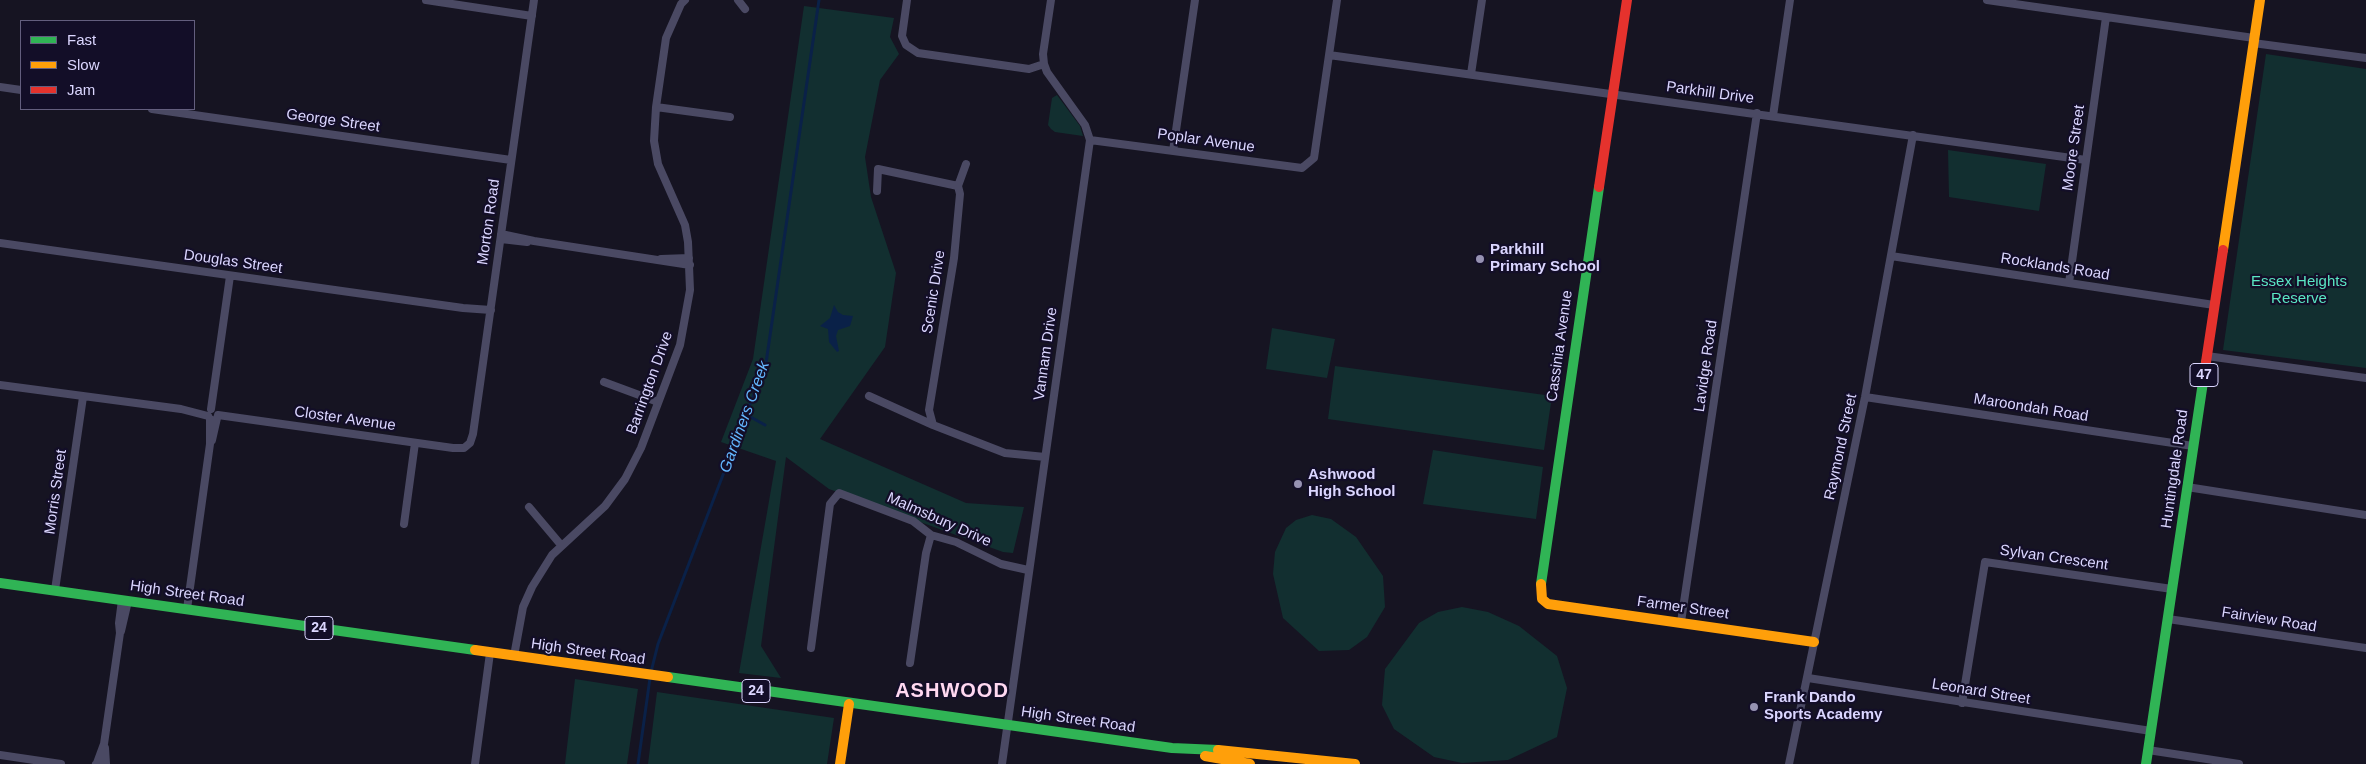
<!DOCTYPE html>
<style>
body{margin:0}
#map{position:relative;width:2366px;height:764px;overflow:hidden;background:#161422;font-family:Helvetica,sans-serif}
canvas{display:block}
.legend{position:absolute;left:20px;top:20px;width:175px;height:90px;box-sizing:border-box;background:#130e28;border:1px solid #635e7e;margin:0;padding:6px 9px;list-style:none;font-size:15px;color:#dbd6ff}
.legend li{display:flex;align-items:center;gap:10px;height:25px}
.legend b{width:25px;border:1px solid #635e7e}
</style>
<div id="map">
<canvas width="2366" height="764"></canvas>
<ul class="legend">
<li><b style="height:6px;background:#30b455"></b>Fast</li>
<li><b style="height:6px;background:#ff9f0a"></b>Slow</li>
<li><b style="height:6px;background:#e5322d"></b>Jam</li>
</ul>
</div>
<script>
const ctx = document.querySelector('canvas').getContext('2d');
ctx.lineJoin = 'round';
function paint(path, color) { ctx.fillStyle = color; ctx.fill(path, 'evenodd'); }
const poly = rows => new Path2D(rows.map(r => 'M' + r).join(''));
function strokePath(path, color, width, dash) { ctx.strokeStyle = color; ctx.lineWidth = width; ctx.lineCap = dash ? 'butt' : 'round'; ctx.setLineDash(dash || []); ctx.stroke(path); }
function write(font, color, halo, rows, align = 'center') {
  ctx.font = font + ' Helvetica,sans-serif'; ctx.lineWidth = 4.5; ctx.setLineDash([]); ctx.textBaseline = 'middle'; ctx.strokeStyle = halo; ctx.fillStyle = color; for (const [text, x, y, turn = 0] of rows) {
    ctx.save(); ctx.translate(x, y); ctx.rotate((+turn || 0) * Math.PI / 180); ctx.textAlign = isNaN(turn) ? turn : align; if (halo) ctx.strokeText(text, 0, 0); ctx.fillText(text, 0, 0); ctx.restore();
  }
}
paint(poly([
 [804,6,894,18,890,37,899,54,880,80,865,157,871,197,896,273,885,347,820,439,966,503,1024,507,1013,553,1003,552,829,489,786,457,761,646,781,678,739,673,776,461,721,442,753,359],
 [2266,54,2366,69,2366,368,2223,350],
 [1057,95,1080,126,1083,136,1055,132,1051,129,1048,125,1052,98],
 [1948,150,2046,164,2039,211,1949,197],
 [1272,328,1335,339,1327,378,1266,369],
 [1335,366,1552,396,1544,450,1328,419],
 [1433,450,1543,467,1536,519,1423,504],
 [1312,515,1331,519,1356,537,1383,576,1385,607,1367,637,1349,650,1319,651,1283,618,1273,574,1275,552,1286,528,1296,520],
 [1462,607,1488,612,1519,626,1557,656,1567,688,1557,737,1508,760,1462,763,1434,757,1394,729,1382,705,1385,669,1419,623,1438,612],
 [575,679,638,689,627,764,565,764],
 [657,692,834,718,827,764,648,764]
]), '#122f30');
paint(poly([
 [834,305,838,312,843,315,853,316,850,326,838,330,836,336,839,351,837,352,829,342,828,329,820,326,830,318]
]), '#0a2148');
strokePath(poly([
 [747,415,765,425],
 [651,672,658,644,766,363,819,0],
 [638,764,650,678]
]), '#0a2148', 3);
strokePath(poly([
 [426,0,532,16],
 [738,0,745,9],
 [907,0,902,36,906,45,918,53,1029,69,1044,64],
 [1987,0,2254,38],
 [2253,43,2366,58],
 [1329,55,2086,160],
 [1471,74,1482,0],
 [0,87,21,90],
 [656,107,730,117],
 [152,109,511,160],
 [1773,116,1790,0],
 [1090,140,1302,168,1314,158,1337,0],
 [1173,151,1195,0],
 [877,191,878,169,958,186],
 [501,234,534,241,690,265],
 [501,239,527,242],
 [0,243,463,308,491,310],
 [1891,256,2214,305],
 [661,259,689,258],
 [2069,283,2106,17],
 [2207,356,2366,378],
 [604,382,658,402],
 [0,385,181,409,208,416],
 [869,396,933,425,1005,453,1045,457],
 [1865,397,2193,446],
 [211,409,230,276],
 [218,415,453,448,464,448,470,443,473,434,534,0],
 [933,425,929,410,954,258,960,194,958,186,966,164],
 [212,440,217,418],
 [2187,487,2366,515],
 [529,507,561,545],
 [404,524,415,443],
 [55,590,83,397],
 [187,609,210,444,210,419],
 [2168,619,2366,648],
 [1681,622,1757,113],
 [121,631,128,601],
 [811,648,830,504,839,493,913,521,931,535,956,542,1001,564,1028,570],
 [514,656,523,607,532,587,552,555,605,506,625,479,641,448,680,345,690,290,688,242,685,225,658,164,654,141,656,107,666,38,681,4,685,0],
 [910,663,926,553,931,535],
 [1808,678,2151,731],
 [1962,703,1985,562,2172,589],
 [2148,750,2239,764],
 [0,755,61,764],
 [97,763,104,744,120,633,119,623,122,600],
 [96,764,100,762,106,764,105,748],
 [475,764,490,653],
 [1002,764,1090,140,1085,125,1047,72,1044,64,1043,54,1051,0],
 [1789,764,1865,397,1913,135]
]), '#4a4963', 8);
strokePath(poly([
 [0,583,475,650],
 [1541,584,1599,187],
 [668,677,1172,748,1218,750],
 [2146,764,2206,362]
]), '#30b455', 10);
strokePath(poly([
 [2223,250,2260,0],
 [1541,584,1542,599,1548,604,1814,642],
 [475,650,668,677],
 [1218,750,1355,764],
 [1205,756,1250,764],
 [840,764,849,704]
]), '#ff9f0a', 10);
strokePath(poly([
 [1599,187,1627,0],
 [2206,362,2223,250]
]), '#e5322d', 10);
for (const [x, y, r, color] of [
 [1480,259,5,"#9692b2"],
 [1298,484,5,"#9692b2"],
 [1754,707,5,"#9692b2"]
]) { const dot = new Path2D(); dot.arc(x, y, r, 0, 2 * Math.PI); ctx.fillStyle = color; ctx.fill(dot); strokePath(dot, '#130e28', 2); }
for (const [x, y, w] of [
 [2204,375,28],
 [319,628,28],
 [756,691,28]
]) { const box = new Path2D(); box.roundRect(x - w / 2, y - 11.5, w, 23, 4); ctx.fillStyle = '#130e28'; ctx.fill(box); strokePath(box, '#dbd6ff', 1); }
write('bold 14px', '#dbd6ff', null, [
 ["47",2204,375],
 ["24",319,628],
 ["24",756,691]
]);
write('15px', '#dbd6ff', '#130e28', [
 ["Parkhill Drive",1710,93,8],
 ["George Street",333,121,8],
 ["Poplar Avenue",1206,141,8],
 ["Moore Street",2074,148,-82],
 ["Morton Road",489,222,-82],
 ["Douglas Street",233,262,8],
 ["Rocklands Road",2055,267,9],
 ["Scenic Drive",934,292,-81],
 ["Cassinia Avenue",1560,346,-82],
 ["Vannam Drive",1046,354,-82],
 ["Lavidge Road",1706,366,-82],
 ["Barrington Drive",650,383,-70],
 ["Maroondah Road",2031,408,9],
 ["Closter Avenue",345,419,8],
 ["Raymond Street",1841,447,-78],
 ["Huntingdale Road",2175,469,-82],
 ["Morris Street",56,492,-82],
 ["Malmsbury Drive",939,520,24],
 ["Sylvan Crescent",2054,558,8],
 ["High Street Road",187,594,8],
 ["Farmer Street",1683,608,8],
 ["Fairview Road",2269,620,9],
 ["High Street Road",588,652,8],
 ["Leonard Street",1981,692,9],
 ["High Street Road",1078,720,8]
]);
write('bold 15px', '#dbd6ff', '#130e28', [
 ["Parkhill",1490,250],
 ["Primary School",1490,267],
 ["Ashwood",1308,475],
 ["High School",1308,492],
 ["Frank Dando",1764,698],
 ["Sports Academy",1764,715]
], 'left');
write('15px', '#5ae6c3', '#130e28', [
 ["Essex Heights",2299,282],
 ["Reserve",2299,299]
]);
write('italic 16px', '#64b7ff', '#130e28', [
 ["Gardiners Creek",745,417,-70]
]);
ctx.letterSpacing = '1px';
write('bold 20px', '#ffd8f1', '#130e28', [
 ["ASHWOOD",952,691]
]);
ctx.letterSpacing = '0px';
</script>
